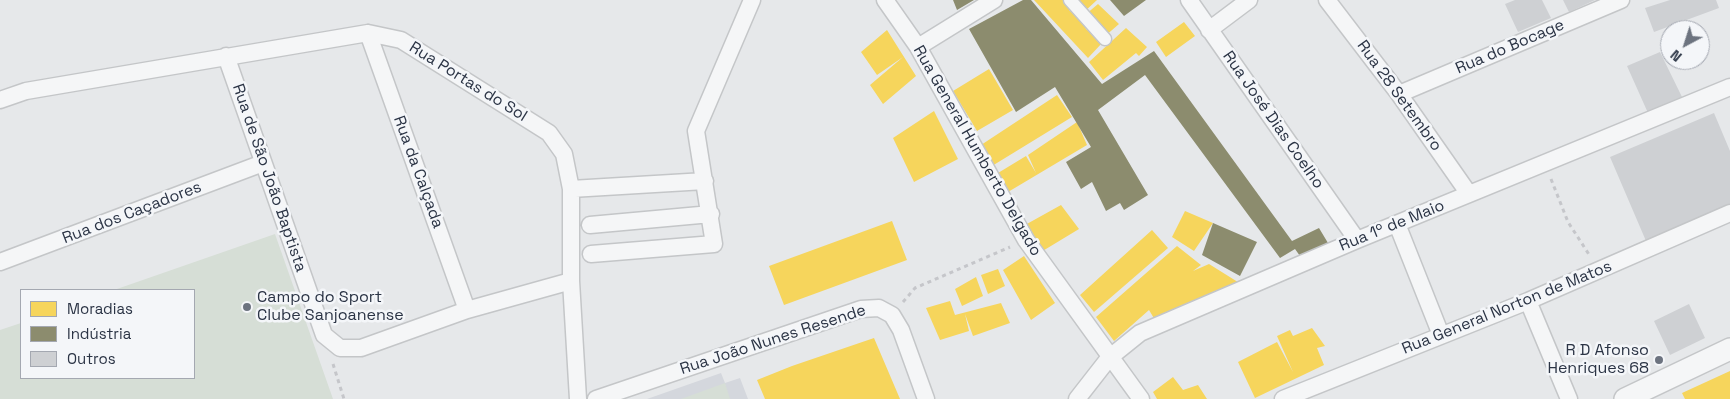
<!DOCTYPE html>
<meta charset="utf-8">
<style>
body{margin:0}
#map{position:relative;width:1730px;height:399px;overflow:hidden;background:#e6e8ea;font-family:"Space Grotesk",sans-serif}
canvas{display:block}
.legend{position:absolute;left:20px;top:289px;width:175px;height:90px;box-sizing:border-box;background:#f4f6f9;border:1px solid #a4a8b1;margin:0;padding:6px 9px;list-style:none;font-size:15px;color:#2b3445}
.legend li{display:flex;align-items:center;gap:10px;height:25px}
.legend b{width:25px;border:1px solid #a4a8b1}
.north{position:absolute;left:1660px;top:20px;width:50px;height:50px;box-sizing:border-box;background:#f4f6f9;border:1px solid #a4a8b1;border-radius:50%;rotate:220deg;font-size:14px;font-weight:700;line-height:20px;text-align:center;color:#2b3445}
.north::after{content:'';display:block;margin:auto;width:18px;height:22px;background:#6c737f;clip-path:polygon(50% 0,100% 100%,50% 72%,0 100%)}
</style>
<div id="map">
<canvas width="1730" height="399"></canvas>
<ul class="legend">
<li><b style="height:14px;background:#f6d55c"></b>Moradias</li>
<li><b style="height:14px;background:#8c8c6e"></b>Indústria</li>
<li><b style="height:14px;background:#ced0d3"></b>Outros</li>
</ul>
<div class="north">N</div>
</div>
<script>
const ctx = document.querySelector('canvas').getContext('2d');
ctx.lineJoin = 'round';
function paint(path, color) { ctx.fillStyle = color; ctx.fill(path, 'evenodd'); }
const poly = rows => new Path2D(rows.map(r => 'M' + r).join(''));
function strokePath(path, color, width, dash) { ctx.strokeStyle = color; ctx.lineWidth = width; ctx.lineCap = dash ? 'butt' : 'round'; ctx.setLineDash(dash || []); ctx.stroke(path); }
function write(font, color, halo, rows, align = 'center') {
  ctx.font = font + ' "Space Grotesk",sans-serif'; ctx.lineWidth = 5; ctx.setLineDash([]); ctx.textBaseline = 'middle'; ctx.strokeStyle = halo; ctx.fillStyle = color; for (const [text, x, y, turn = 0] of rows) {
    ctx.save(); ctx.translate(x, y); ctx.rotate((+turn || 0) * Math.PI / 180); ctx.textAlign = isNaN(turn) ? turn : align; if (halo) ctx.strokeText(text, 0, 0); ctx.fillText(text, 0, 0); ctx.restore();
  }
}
paint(poly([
 [721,373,725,383,740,378,748,399,647,399]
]), '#d4d7dd');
paint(poly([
 [275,234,333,399,0,399,0,330,21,323,21,378,194,378,194,290,114,290],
 [725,383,730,399,681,399]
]), '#d6ded6');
paint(poly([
 [1034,0,1065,0,1070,6,1069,10,1084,22,1086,29,1103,42,1088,58],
 [1072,0,1097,0,1083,13],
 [1098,4,1119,24,1104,37,1085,15],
 [1184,22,1195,36,1166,57,1156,42],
 [1126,28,1147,47,1139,56,1136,53,1103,80,1089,62],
 [887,30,916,76,883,104,870,85,903,57,877,75,861,52],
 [989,69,1013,110,977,131,953,91],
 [1057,95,1072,117,992,166,981,145],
 [934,111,958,159,914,182,893,138],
 [1077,122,1087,145,1008,192,998,173,1026,156,1036,173,1028,155],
 [1061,205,1079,229,1041,252,1025,225],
 [1185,211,1213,223,1194,251,1172,237],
 [892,221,907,260,784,305,769,266],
 [1152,230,1168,248,1094,312,1080,295],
 [1177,246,1201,265,1193,271,1209,264,1241,284,1155,320,1149,310,1114,341,1096,317],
 [1024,256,1055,303,1031,320,1003,270],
 [998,269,1005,286,988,294,981,275],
 [976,277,983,296,962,306,955,289],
 [950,301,955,315,1001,303,1010,323,973,336,965,314,969,331,940,340,926,308],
 [1312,328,1325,346,1317,348,1324,365,1255,398,1238,362,1277,342,1293,372,1277,336,1290,330,1293,336],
 [874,338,900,399,765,399,757,380,792,366],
 [1730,371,1730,399,1685,399,1682,393],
 [1173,377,1183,390,1198,385,1207,399,1157,399,1153,392]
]), '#f6d55c');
paint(poly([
 [953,0,974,0,957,10],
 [1023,0,1031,0,1102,84,1154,51,1292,241,1319,228,1328,243,1300,256,1295,249,1280,258,1145,75,1098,110,1148,195,1124,210,1120,203,1106,211,1092,182,1081,189,1066,162,1091,147,1055,87,1016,112,969,29],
 [1110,0,1146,0,1124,16],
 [1213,223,1257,242,1240,276,1202,255]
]), '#8c8c6e');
paint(poly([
 [1515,0,1542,0,1551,18,1518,32,1505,4],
 [1563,0,1595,0,1569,12],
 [1670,0,1716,0,1719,8,1654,32,1645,8],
 [1660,52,1682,97,1648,113,1627,66],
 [1714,113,1730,151,1730,205,1646,241,1610,157],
 [1689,304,1705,338,1670,355,1654,321]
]), '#ced0d3');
const pedestrian = poly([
 [1070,0,1105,39]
]);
const minor = poly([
 [885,0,918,47,1026,240,1141,399],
 [1189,0,1357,240],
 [1327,0,1399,94,1469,194],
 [1209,30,1249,0],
 [368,33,467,310],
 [918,47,994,0],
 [226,56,324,335,340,348,361,348,467,310,571,281],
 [1399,94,1621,0],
 [0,100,26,91,368,33,401,40,549,133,564,154,571,189,571,281,578,399],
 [571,189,705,181],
 [1397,224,1441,335],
 [590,225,711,214],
 [591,254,714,244,696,131,752,0],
 [0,262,263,163],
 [1528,301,1569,399],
 [596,399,861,309,879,308,892,315,901,330,926,399],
 [1077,399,1109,358,1140,333,1357,240,1730,87],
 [1283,399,1528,301,1730,213]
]);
const tertiary = poly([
 [1625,399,1730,349]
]);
strokePath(pedestrian, '#c4c6c8', 15);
strokePath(minor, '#c4c6c8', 19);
strokePath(tertiary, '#c4c6c8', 24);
strokePath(poly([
 [1551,179,1568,222,1590,256],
 [903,302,915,288,1010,247],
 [333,364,344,399]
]), '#c5c6ca', 3, [4, 4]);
strokePath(pedestrian, '#f5f6f7', 12);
strokePath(minor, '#f5f6f7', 16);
strokePath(tertiary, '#f5f6f7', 21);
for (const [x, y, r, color] of [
 [247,307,5,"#6c737f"],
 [1659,360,5,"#6c737f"]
]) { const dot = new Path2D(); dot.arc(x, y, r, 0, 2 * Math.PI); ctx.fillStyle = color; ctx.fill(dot); strokePath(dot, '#f4f6f9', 2); }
write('16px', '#2b3445', '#f4f6f9', [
 ["Rua do Bocage",1510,47,-23],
 ["Rua Portas do Sol",468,82,32],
 ["Rua 28 Setembro",1399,96,54],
 ["Rua José Dias Coelho",1273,120,55],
 ["Rua General Humberto Delgado",977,151,60],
 ["Rua da Calçada",418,172,70],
 ["Rua de São João Baptista",269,178,71],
 ["Rua dos Caçadores",132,213,-21],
 ["Rua 1º de Maio",1392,226,-22],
 ["Rua General Norton de Matos",1507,308,-22],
 ["Rua João Nunes Resende",773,340,-18]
]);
write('16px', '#2b3445', '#f4f6f9', [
 ["Campo do Sport",257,298],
 ["Clube Sanjoanense",257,316],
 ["R D Afonso",1649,351,"right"],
 ["Henriques 68",1649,369,"right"]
], 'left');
</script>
